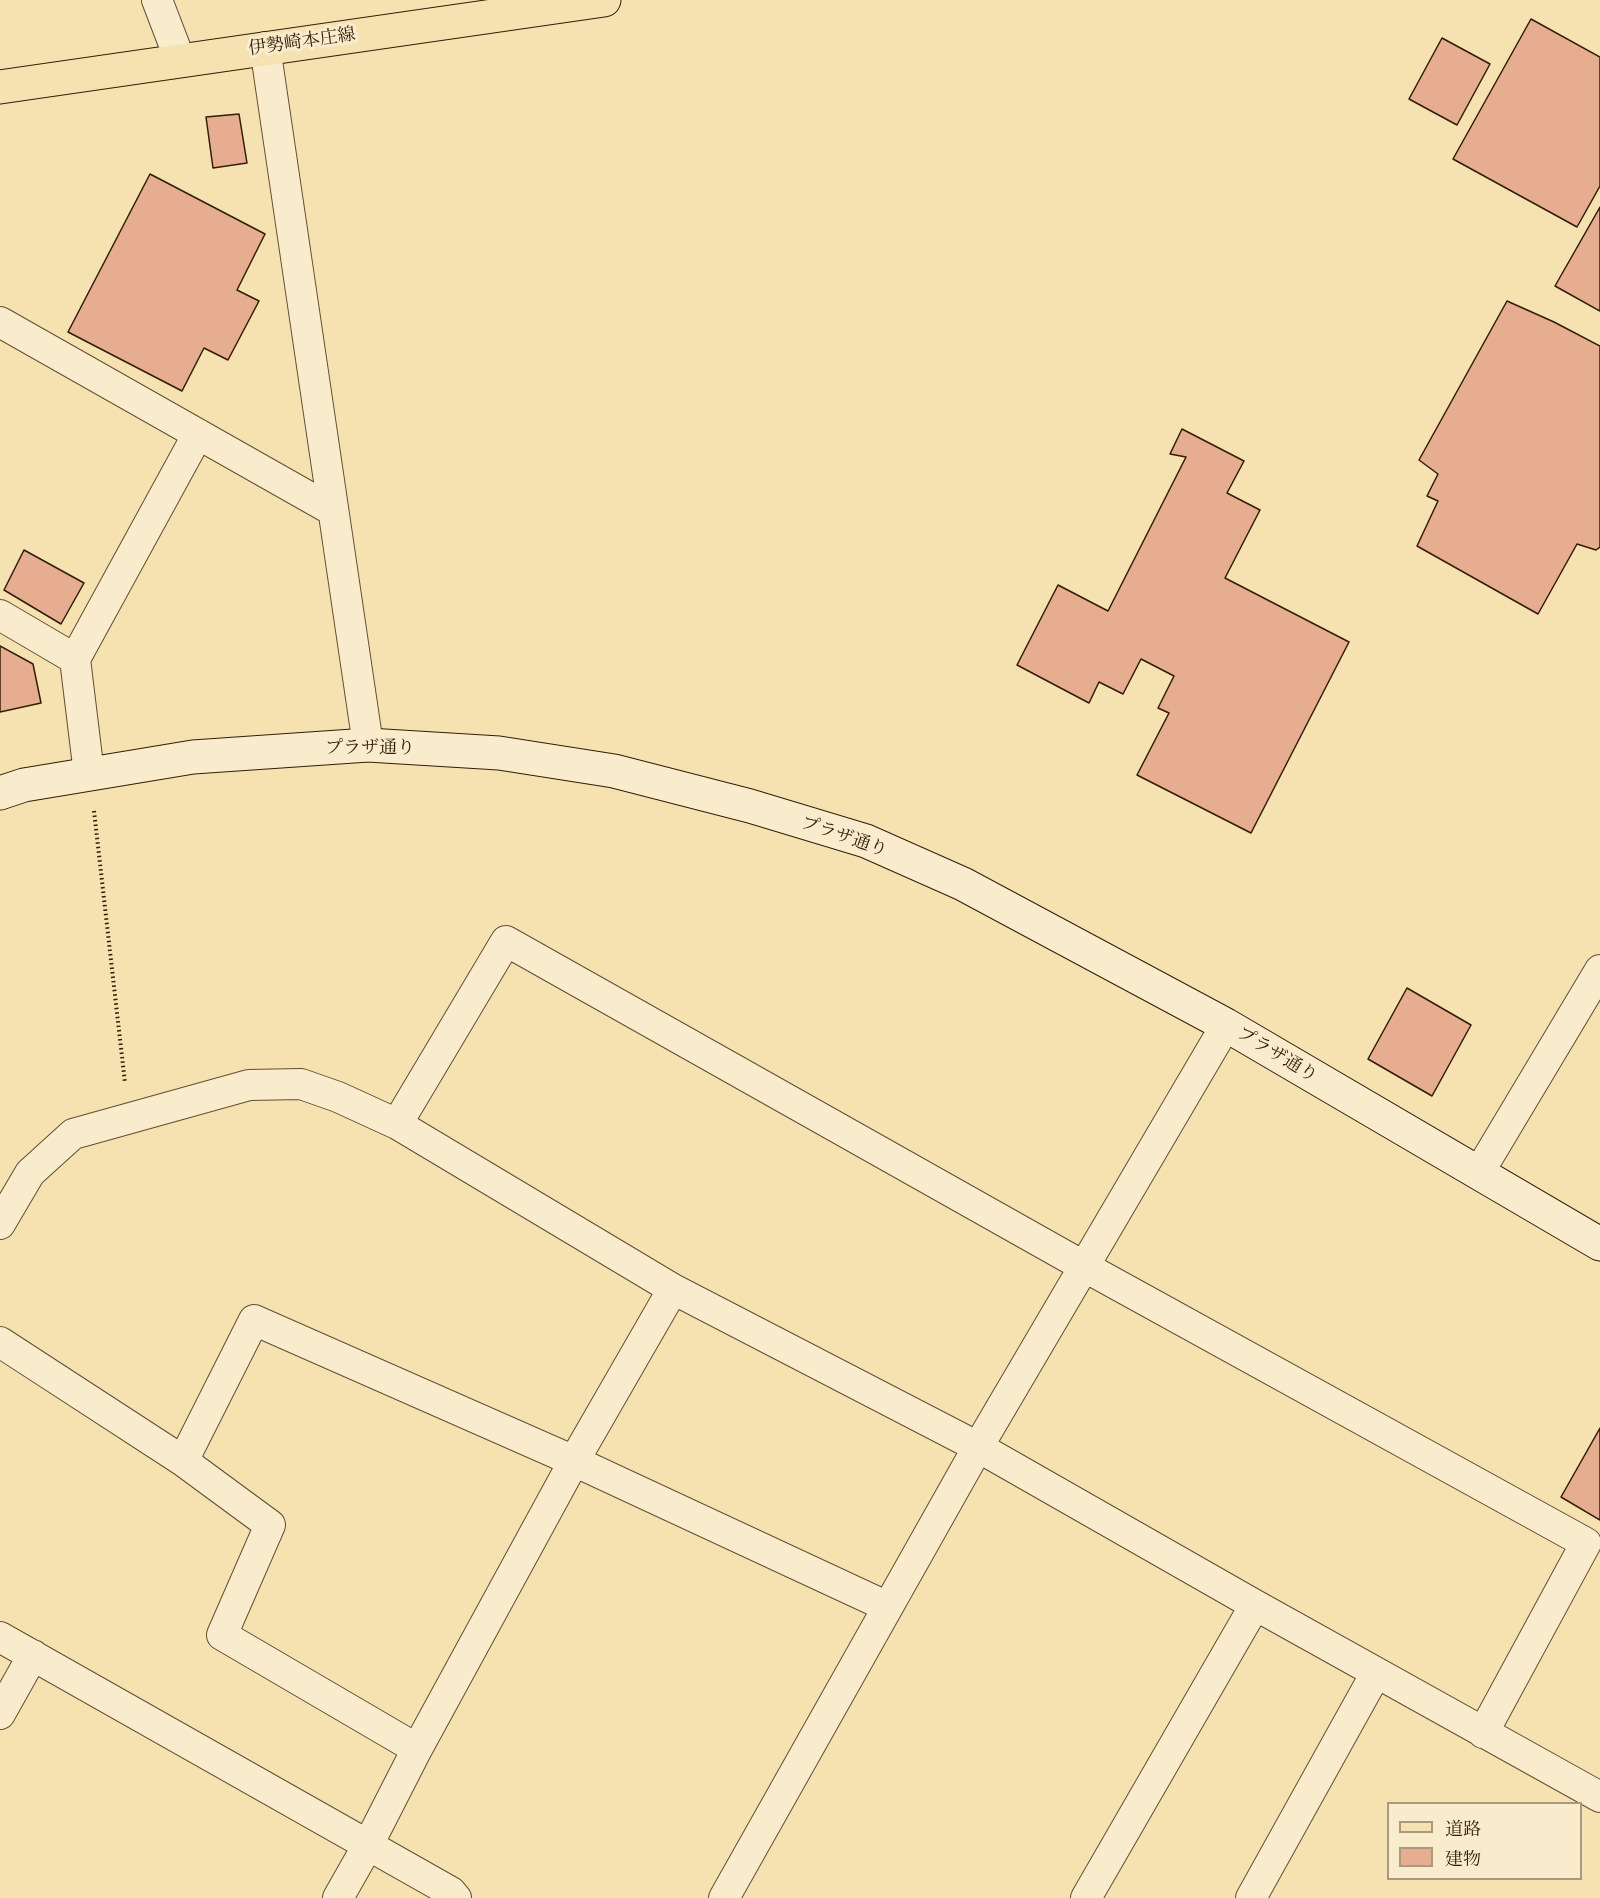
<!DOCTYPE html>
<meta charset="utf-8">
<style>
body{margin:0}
#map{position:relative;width:1600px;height:1898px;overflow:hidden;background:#f6e1b0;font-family:"Old Standard TT","Noto Serif JP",serif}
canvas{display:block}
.legend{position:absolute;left:1387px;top:1802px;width:195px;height:78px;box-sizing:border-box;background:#f9eccc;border:2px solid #a9997e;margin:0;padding:8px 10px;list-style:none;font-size:18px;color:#311d09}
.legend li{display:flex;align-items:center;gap:12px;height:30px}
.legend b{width:30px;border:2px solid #a9997e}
</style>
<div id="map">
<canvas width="1600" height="1898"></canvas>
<ul class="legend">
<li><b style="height:8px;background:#f6e1b0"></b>道路</li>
<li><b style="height:16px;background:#e6ad91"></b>建物</li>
</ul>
</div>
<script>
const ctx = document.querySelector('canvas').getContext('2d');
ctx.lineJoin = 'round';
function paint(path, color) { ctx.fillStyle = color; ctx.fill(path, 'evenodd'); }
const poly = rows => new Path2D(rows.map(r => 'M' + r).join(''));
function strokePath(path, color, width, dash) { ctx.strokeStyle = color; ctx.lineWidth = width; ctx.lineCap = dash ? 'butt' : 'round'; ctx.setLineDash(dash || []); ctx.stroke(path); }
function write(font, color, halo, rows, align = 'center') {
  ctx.font = font + ' "Old Standard TT","Noto Serif JP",serif'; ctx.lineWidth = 6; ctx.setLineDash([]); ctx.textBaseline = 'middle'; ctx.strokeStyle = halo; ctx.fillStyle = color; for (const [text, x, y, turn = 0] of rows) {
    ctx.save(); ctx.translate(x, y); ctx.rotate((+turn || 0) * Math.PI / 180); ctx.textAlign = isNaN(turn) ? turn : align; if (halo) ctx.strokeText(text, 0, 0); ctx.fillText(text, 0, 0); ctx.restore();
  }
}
const building = poly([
 [1531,19,1600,57,1600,186,1577,227,1453,159,1531,19],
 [1442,38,1490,64,1457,125,1409,99,1442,38],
 [239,114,247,163,213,168,206,117,239,114],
 [150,174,265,234,237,290,259,301,228,360,204,348,182,391,68,332,150,174],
 [1600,207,1600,311,1555,286,1600,207],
 [1507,301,1554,322,1600,346,1600,547,1596,550,1577,544,1538,614,1417,546,1438,501,1427,496,1438,474,1419,460,1507,301],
 [1182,429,1244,461,1227,493,1260,510,1225,578,1349,642,1251,833,1137,775,1169,713,1158,708,1174,676,1141,659,1123,694,1099,682,1089,703,1017,665,1058,585,1108,611,1186,457,1170,454,1182,429],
 [24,550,84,583,61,624,4,590,24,550],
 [0,646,33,664,41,703,0,712,0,646],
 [1407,988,1471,1025,1432,1096,1368,1059,1407,988],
 [1600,1428,1600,1520,1561,1497,1600,1428]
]);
paint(building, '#e6ad91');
strokePath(building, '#311d09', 1.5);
const street = poly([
 [157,0,180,60],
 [265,47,368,745],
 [0,322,332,510],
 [0,615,75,659],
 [89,774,75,659,198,434],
 [397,1124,506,941,1085,1267,1586,1543,1483,1733],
 [1478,1174,1600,970],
 [0,1224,30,1173,73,1134,249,1085,301,1084,338,1097,397,1124,673,1289,978,1447,1255,1605,1600,1797],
 [0,1342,183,1461,254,1320,574,1461,888,1607],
 [183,1461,270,1525,222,1635,417,1749],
 [0,1637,451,1892,456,1898],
 [0,1714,33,1655],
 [338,1898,368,1845,417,1749,574,1461,673,1289],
 [724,1898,978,1447,1226,1025],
 [1086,1898,1255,1605],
 [1251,1898,1376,1673]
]);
const secondary = poly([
 [0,793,24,785,193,757,368,745,499,753,614,771,750,806,866,841,963,884,1226,1025,1600,1244]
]);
const primary = poly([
 [0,87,604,0]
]);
strokePath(street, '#624e33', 32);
strokePath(secondary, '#311d09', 35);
strokePath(primary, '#311d09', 35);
strokePath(poly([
 [94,811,125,1083]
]), '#311d09', 4, [1.5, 3]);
strokePath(street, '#f9eccc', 30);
strokePath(secondary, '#f9eccc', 33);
strokePath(primary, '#f6e1b0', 33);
write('18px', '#311d09', '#f9eccc', [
 ["伊勢崎本庄線",302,42,-8],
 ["プラザ通り",370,748],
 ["プラザ通り",844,837,19],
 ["プラザ通り",1277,1055,31]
]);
</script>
